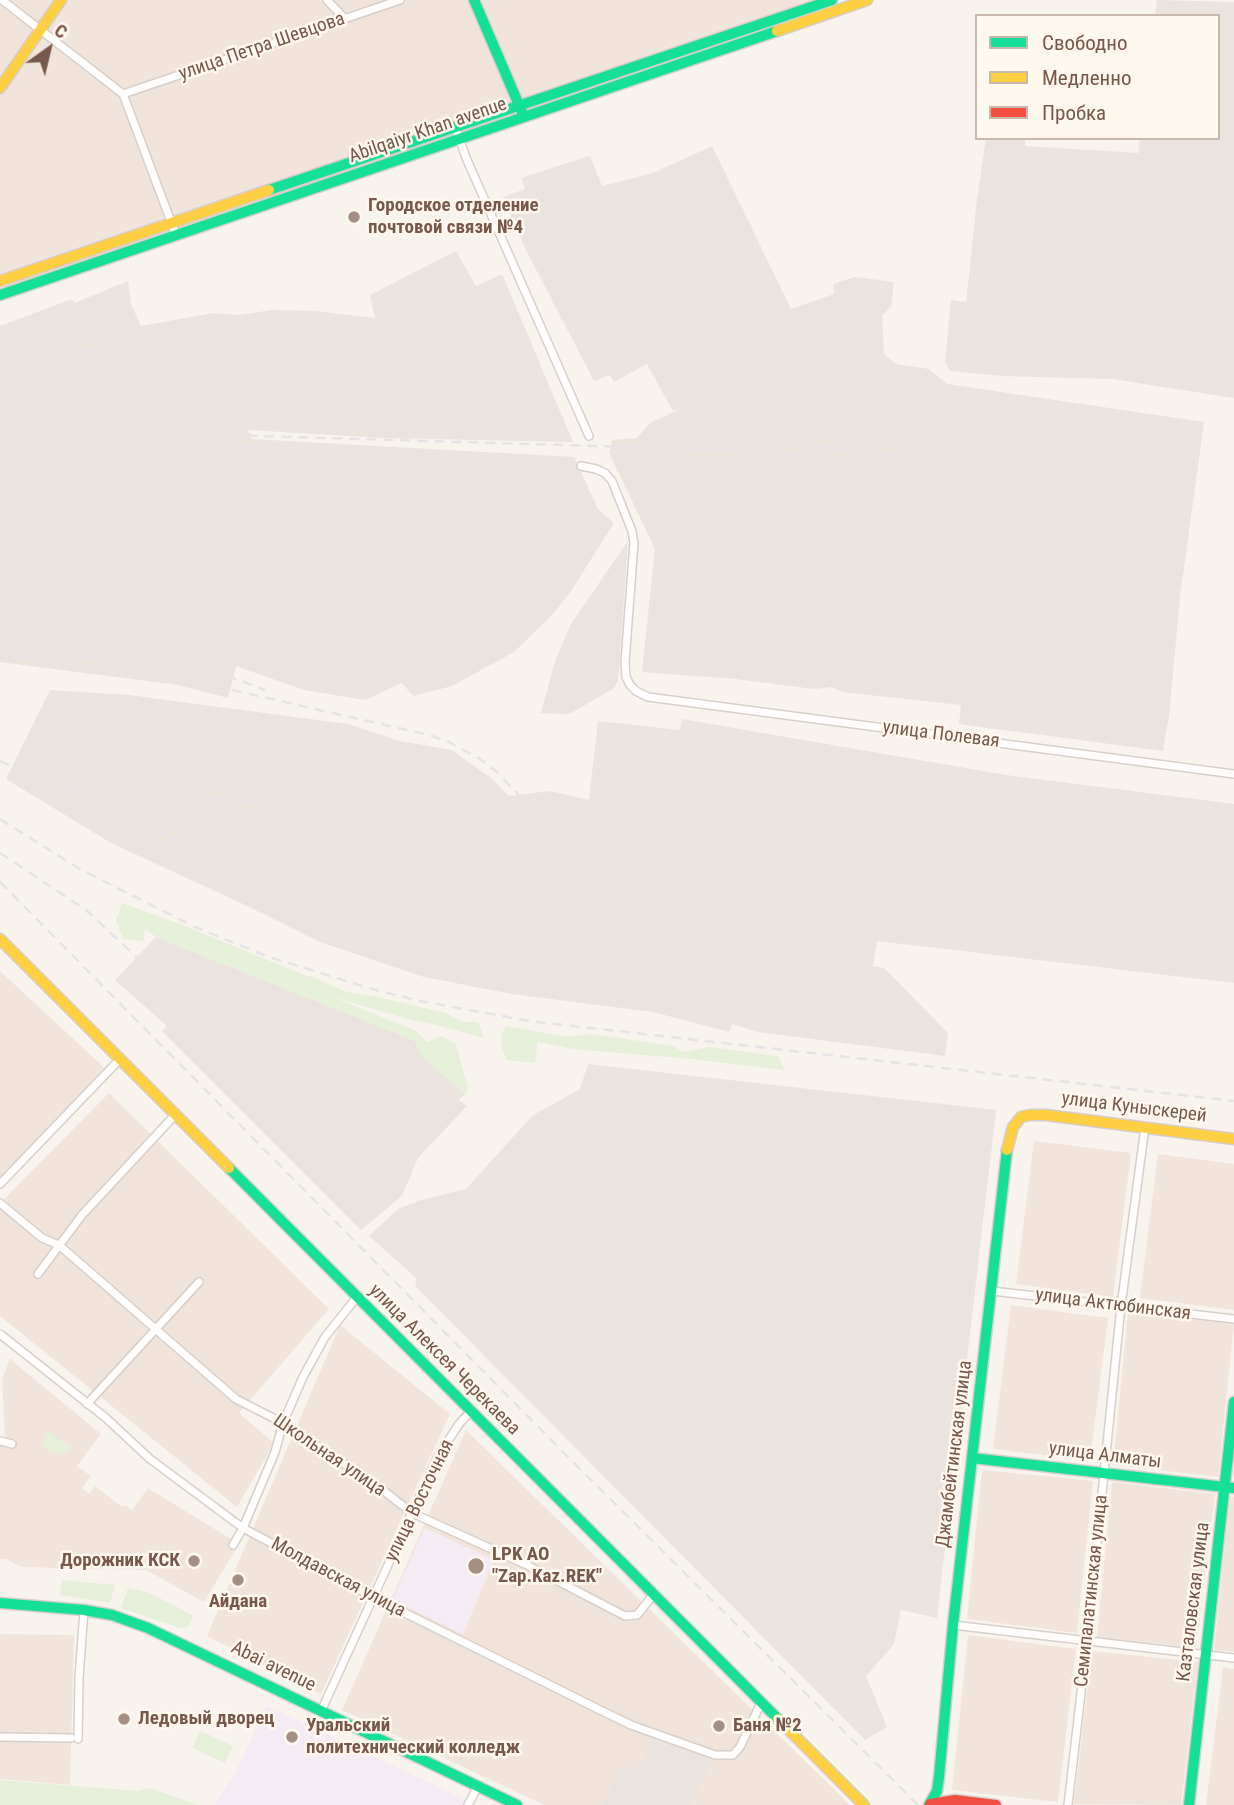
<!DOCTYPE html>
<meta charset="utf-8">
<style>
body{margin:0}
#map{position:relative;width:1234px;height:1805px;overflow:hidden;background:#f8f3ed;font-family:"Roboto Condensed",sans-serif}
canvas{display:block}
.legend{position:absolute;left:975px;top:14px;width:245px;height:126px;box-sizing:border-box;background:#fff8ef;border:2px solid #c9b8ad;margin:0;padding:9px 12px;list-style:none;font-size:21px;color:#78584b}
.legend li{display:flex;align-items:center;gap:14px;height:35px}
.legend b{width:35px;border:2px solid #c9b8ad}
.north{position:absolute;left:14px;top:14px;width:70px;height:70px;-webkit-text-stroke:5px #fff8ef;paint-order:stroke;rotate:34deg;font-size:19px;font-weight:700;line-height:28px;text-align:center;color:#78584b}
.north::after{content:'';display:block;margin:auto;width:24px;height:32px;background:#78584b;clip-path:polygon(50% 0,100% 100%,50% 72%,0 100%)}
</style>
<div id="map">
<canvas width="1234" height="1805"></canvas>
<ul class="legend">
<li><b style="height:9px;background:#16e098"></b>Свободно</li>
<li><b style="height:9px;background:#ffcf43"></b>Медленно</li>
<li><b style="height:9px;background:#f24e42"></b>Пробка</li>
</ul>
<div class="north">С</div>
</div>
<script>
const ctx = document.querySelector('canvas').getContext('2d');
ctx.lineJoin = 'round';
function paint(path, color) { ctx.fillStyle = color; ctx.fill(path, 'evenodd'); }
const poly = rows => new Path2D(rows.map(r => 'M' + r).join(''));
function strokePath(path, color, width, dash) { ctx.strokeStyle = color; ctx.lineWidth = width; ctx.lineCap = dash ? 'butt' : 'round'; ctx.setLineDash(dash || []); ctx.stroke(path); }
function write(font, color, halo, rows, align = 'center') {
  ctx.font = font + ' "Roboto Condensed",sans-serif'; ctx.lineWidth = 5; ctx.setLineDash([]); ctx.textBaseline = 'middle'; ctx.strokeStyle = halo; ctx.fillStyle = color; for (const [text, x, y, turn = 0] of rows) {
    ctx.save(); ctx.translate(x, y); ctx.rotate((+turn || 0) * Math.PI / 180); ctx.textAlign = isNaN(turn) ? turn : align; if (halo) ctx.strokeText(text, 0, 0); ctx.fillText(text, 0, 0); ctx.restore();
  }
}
paint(poly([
 [0,0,832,0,0,281],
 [0,971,108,1071,0,1184],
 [109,1093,329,1309,239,1413,274,1443,237,1507,0,1316,0,1203],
 [1034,1141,1131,1153,1113,1297,1016,1284],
 [1158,1154,1234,1164,1234,1310,1140,1298],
 [1011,1305,1108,1318,1090,1461,993,1449],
 [1128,1312,1234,1324,1218,1477,1113,1465],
 [340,1325,450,1414,321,1694,207,1636],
 [10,1359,101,1434,77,1466,91,1476,82,1488,89,1494,95,1486,122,1507,125,1505,132,1510,148,1488,239,1544,204,1602,146,1570,21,1567,6,1559,0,1559,0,1437,5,1437,2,1379],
 [466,1430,850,1805,544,1805,342,1710],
 [982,1470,1093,1481,1077,1633,967,1619],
 [1112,1482,1215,1494,1196,1648,1097,1637],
 [1230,1496,1234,1497,1234,1652,1214,1650],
 [0,1634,74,1635,70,1785,0,1779],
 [968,1635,1076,1649,1058,1802,952,1790],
 [1092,1651,1198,1662,1181,1805,1074,1804],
 [1223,1667,1234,1669,1234,1805,1206,1805]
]), '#f1e5db');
paint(poly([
 [1157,0,1234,2,1234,398,1112,379,1002,376,950,371,945,362,951,300,966,302,977,199,986,138,1025,138,1025,146,1138,153,1140,138,1218,138,1218,16,1155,16],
 [712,146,791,309,834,294,833,284,855,277,894,282,891,307,882,315,884,354,896,364,929,369,947,384,1204,422,1180,597,1169,716,1163,751,959,724,961,705,842,692,832,687,814,689,736,679,642,672,655,549,609,453,612,440,637,438,650,423,684,407,673,411,647,364,614,382,610,375,594,381,526,250,503,197,525,189,521,178,586,157,590,156,602,186,653,173],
 [456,251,476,286,502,274,573,442,382,438,248,430,252,439,574,457,598,509,614,523,571,591,552,615,514,652,452,686,413,696,402,683,365,700,304,690,236,666,228,698,178,685,0,662,0,326,72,299,75,303,128,281,131,304,141,326,213,313,239,315,272,310,315,311,375,318,370,295],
 [628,541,618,681,613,689,569,714,541,713,555,661,571,624],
 [50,690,129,695,348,724,400,741,452,750,491,778,509,796,550,791,589,800,598,721,680,730,682,719,1006,775,1234,804,1234,983,877,941,873,966,884,968,948,1033,945,1056,758,1032,732,1024,729,1032,653,1012,512,994,424,977,320,942,245,905,111,843,6,779],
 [156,937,415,1041,422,1056,465,1094,459,1100,467,1106,418,1158,402,1196,361,1230,162,1031,167,1026,115,980],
 [588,1064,996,1110,937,1618,901,1610,894,1644,866,1676,887,1727,865,1740,415,1286,417,1279,369,1236,398,1209,421,1200,466,1189,532,1116,580,1089],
 [655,1736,712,1762,690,1805,603,1805,619,1771,632,1765,640,1768]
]), '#ebe3de');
paint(poly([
 [425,1528,494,1560,463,1634,392,1600],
 [267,1706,466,1800,463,1805,215,1805,237,1769]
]), '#f4ebf4');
paint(poly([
 [122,903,185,926,304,975,316,978,346,992,374,996,446,1013,463,1022,478,1022,484,1038,436,1025,411,1020,333,997,416,1031,428,1042,441,1036,456,1044,468,1089,465,1094,422,1056,415,1041,156,937,145,929,144,941,123,939,116,920],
 [506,1026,567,1037,592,1034,673,1046,683,1052,708,1047,778,1056,785,1070,691,1059,573,1049,538,1042,535,1063,507,1060,502,1048,501,1035],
 [48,1431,71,1447,62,1455,41,1448],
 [62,1580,115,1585,110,1603,60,1595],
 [128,1588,146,1592,172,1604,193,1616,190,1625,186,1628,180,1628,121,1608],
 [200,1731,233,1746,225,1763,192,1748],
 [0,1780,138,1791,150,1788,198,1805,0,1805]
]), '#e6efd8');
const street = poly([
 [2,0,123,94,176,235],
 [327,0,345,19],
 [123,94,400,0],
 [455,127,467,160,589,436],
 [581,466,596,469,605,473,612,481,632,531,634,543,625,662,626,677,630,685,636,691,648,697,1234,774],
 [0,1184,120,1059],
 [0,1203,42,1238,59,1245,236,1399,283,1423,375,1484,412,1513,525,1564,625,1616,637,1615,654,1594],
 [38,1274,82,1215,175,1115],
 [992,1291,1234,1319],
 [0,1334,106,1418,150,1459,243,1528,373,1597,592,1706,631,1725,715,1755,733,1755,740,1747,761,1703],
 [87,1404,199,1282],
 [0,1441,12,1444],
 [233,1545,243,1528,275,1452,283,1423,303,1377,325,1337,357,1297],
 [953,1625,1234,1658],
 [322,1709,437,1458,459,1424,471,1411],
 [0,1737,71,1738],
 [78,1739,79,1678,84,1610],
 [468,1805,478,1786],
 [1068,1805,1087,1642,1121,1306,1145,1127]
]);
const fast = poly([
 [474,0,522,112],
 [269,190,832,0],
 [0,295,777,31],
 [229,1168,778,1719],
 [972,1458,1234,1488],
 [0,1603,84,1610,112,1615,148,1628,517,1805],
 [929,1805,937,1791,939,1777,953,1625,1007,1150],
 [1189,1805,1234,1402]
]);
const slow = poly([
 [777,31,867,0],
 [0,88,61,0],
 [0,281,269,190],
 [0,939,229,1168],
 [1007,1150,1013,1127,1021,1117,1030,1115,1046,1115,1234,1139],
 [778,1719,864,1805]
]);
const jam = poly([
 [930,1804,955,1800,996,1805]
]);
strokePath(street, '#d7cfca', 10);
strokePath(fast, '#d8cec9', 13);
strokePath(slow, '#d8cec9', 13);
strokePath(jam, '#d8cec9', 13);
strokePath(street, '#fefdfc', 7);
strokePath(fast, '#16e098', 10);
strokePath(slow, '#ffcf43', 10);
strokePath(jam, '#f24e42', 10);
strokePath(poly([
 [0,339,15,336,34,337,93,352,125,370,187,413,222,429,254,436,767,451,941,472],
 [203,427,436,632],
 [225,441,459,506],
 [802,448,825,447,944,460],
 [2,498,53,552,125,614,199,665,265,690],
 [71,507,117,577],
 [112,570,184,646],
 [0,583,186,664],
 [0,618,70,637,137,660],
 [0,637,429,735,449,742,480,759,497,772,528,805,589,904],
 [0,652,51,665],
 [0,761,208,854,724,1027],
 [72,787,97,791,273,803],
 [0,819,78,868,195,927,269,957,372,989,420,1001,529,1021,1234,1101],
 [131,827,170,853,223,881],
 [0,853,86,910,385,1189],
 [0,882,570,1459,918,1805]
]), '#e5e3e5', 2.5, [10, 7]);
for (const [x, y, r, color] of [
 [354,217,7,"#a58e84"],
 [194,1561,7,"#a58e84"],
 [476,1566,9,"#a58e84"],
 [238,1580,7,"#a58e84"],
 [124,1719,7,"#a58e84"],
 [719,1726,7,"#a58e84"],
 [292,1737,7,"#a58e84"]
]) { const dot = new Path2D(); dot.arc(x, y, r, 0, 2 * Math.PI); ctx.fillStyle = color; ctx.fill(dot); strokePath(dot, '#fff8ef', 2.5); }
write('19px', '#78584b', '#fff8ef', [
 ["улица Петра Шевцова",262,47,-19],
 ["Abilqaiyr Khan avenue",428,131,-19],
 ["улица Полевая",941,735,7],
 ["улица Куныскерей",1134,1108,7],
 ["улица Актюбинская",1113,1305,7],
 ["улица Алексея Черекаева",444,1360,45],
 ["Джамбейтинская улица",955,1454,-83],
 ["Школьная улица",329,1456,34],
 ["улица Алматы",1105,1456,7],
 ["улица Восточная",420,1501,-64],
 ["Молдавская улица",338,1578,28],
 ["Семипалатинская улица",1092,1591,-84],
 ["Казталовская улица",1194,1602,-83],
 ["Abai avenue",273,1667,26]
]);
write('bold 19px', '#78584b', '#fff8ef', [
 ["Городское отделение",368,206],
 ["почтовой связи №4",368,228],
 ["LPK AO",492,1555],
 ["\"Zap.Kaz.REK\"",492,1577],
 ["Дорожник КСК",180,1561,"right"],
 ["Айдана",238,1602,"center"],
 ["Ледовый дворец",138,1719],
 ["Уральский",306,1726],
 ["политехнический колледж",306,1748],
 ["Баня №2",733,1726]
], 'left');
</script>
